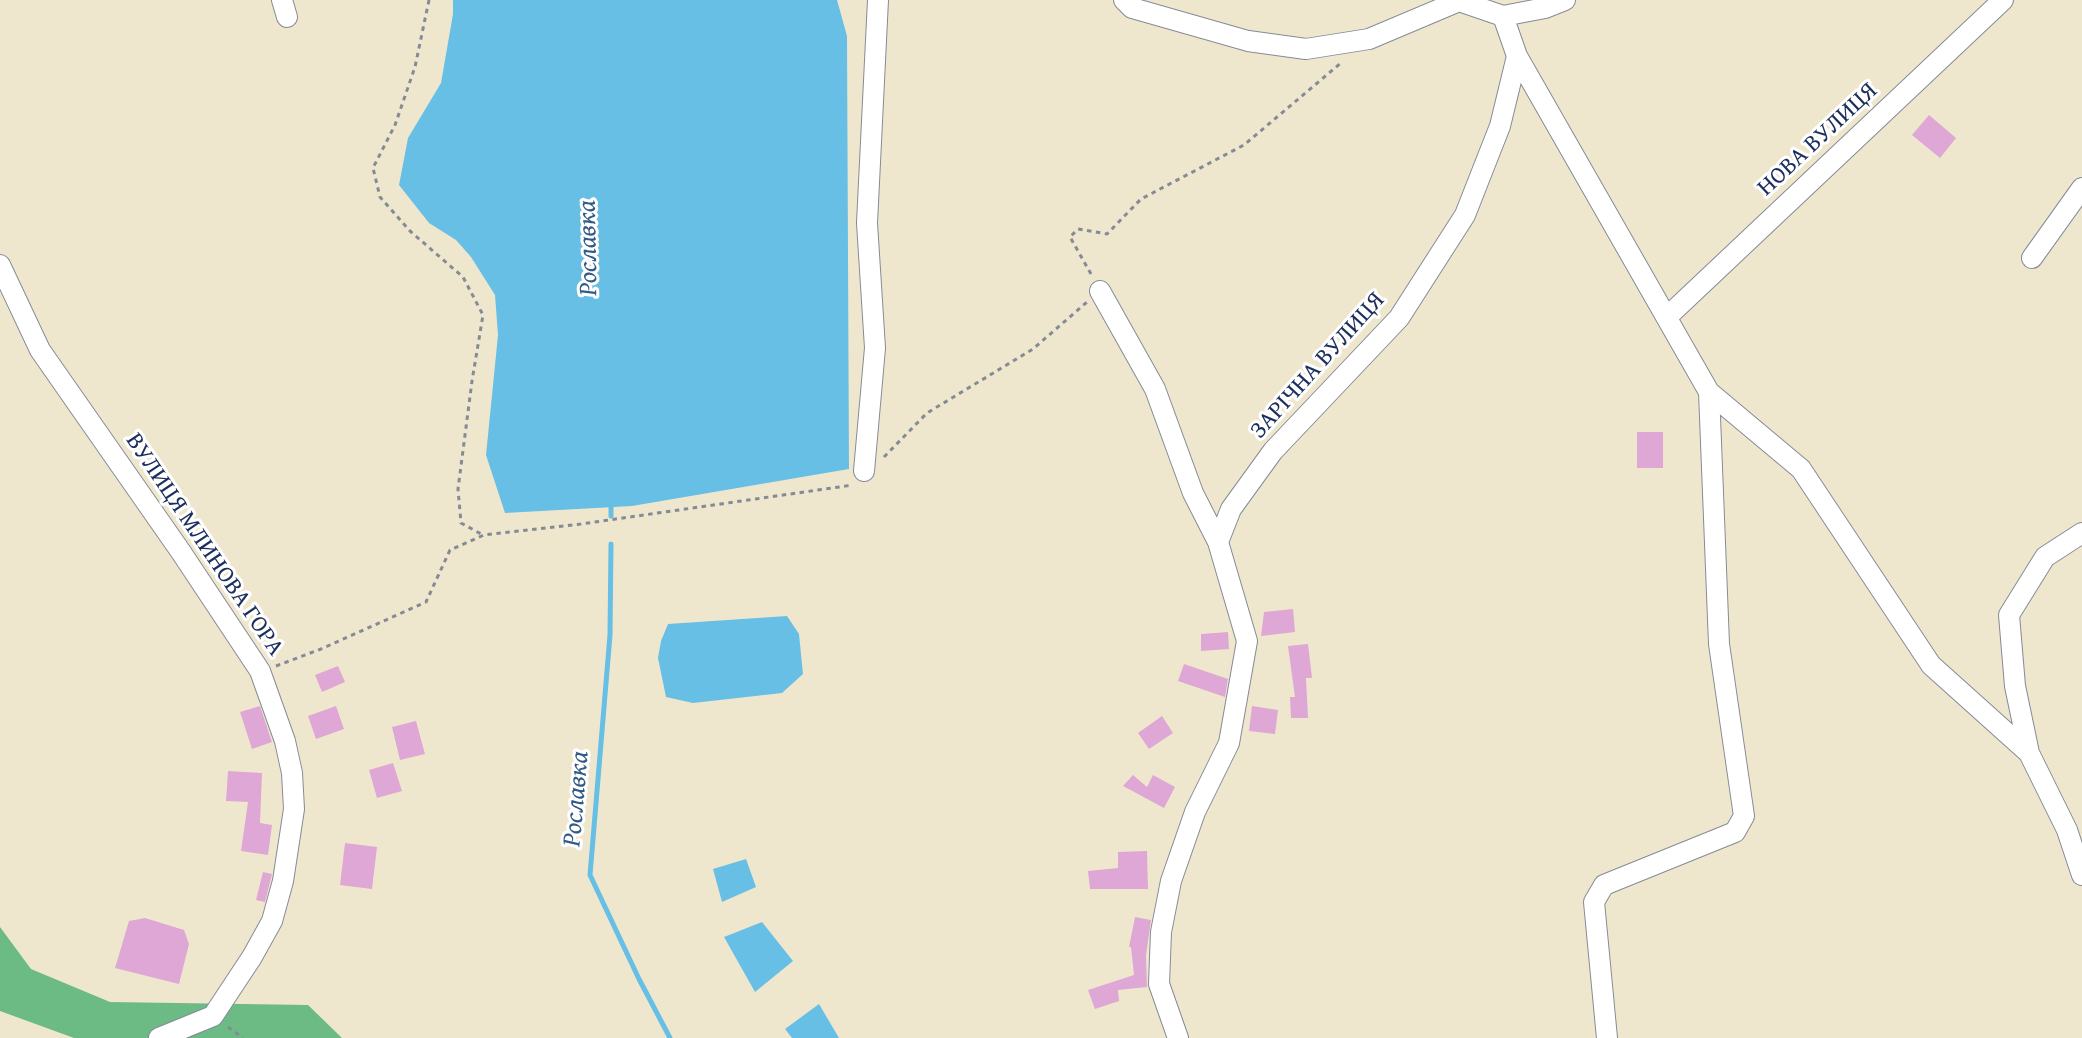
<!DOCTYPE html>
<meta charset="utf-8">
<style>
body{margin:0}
canvas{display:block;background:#efe7cd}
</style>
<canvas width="2082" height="1038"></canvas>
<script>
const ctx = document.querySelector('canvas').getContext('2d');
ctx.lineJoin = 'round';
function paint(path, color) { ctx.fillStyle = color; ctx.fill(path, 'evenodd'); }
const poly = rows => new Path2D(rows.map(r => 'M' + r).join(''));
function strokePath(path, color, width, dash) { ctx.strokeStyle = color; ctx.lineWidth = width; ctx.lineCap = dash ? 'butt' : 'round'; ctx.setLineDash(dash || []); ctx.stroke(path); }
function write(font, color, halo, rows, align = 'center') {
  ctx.font = font + ' "Gentium Book Plus",serif'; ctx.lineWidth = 6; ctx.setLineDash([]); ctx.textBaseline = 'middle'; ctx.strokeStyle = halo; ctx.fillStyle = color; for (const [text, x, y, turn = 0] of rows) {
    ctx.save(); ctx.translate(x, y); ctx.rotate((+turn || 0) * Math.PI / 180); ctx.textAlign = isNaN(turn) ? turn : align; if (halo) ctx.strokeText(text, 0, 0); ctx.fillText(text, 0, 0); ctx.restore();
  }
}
paint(poly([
 [0,927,31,969,110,1002,308,1005,342,1038,74,1038,0,1011]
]), '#6cba84');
paint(poly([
 [453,0,837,0,847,36,849,469,632,506,505,513,486,455,498,335,495,295,471,257,456,240,429,223,399,185,408,138,441,83,453,14],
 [787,616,799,634,803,674,782,693,693,703,666,697,658,658,661,641,668,624],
 [746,859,756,887,722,902,713,869],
 [762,922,793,961,755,992,724,937],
 [819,1004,839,1038,792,1038,785,1029]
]), '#68bfe5');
strokePath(poly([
 [611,516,611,500],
 [611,544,610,635,590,875,639,979,670,1038]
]), '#68bfe5', 5);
paint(poly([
 [1929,115,1956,138,1940,158,1912,135],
 [1637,432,1663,432,1663,468,1637,468],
 [1293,609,1295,632,1261,636,1264,612],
 [1228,632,1229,649,1201,651,1201,634],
 [1308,644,1312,678,1306,678,1308,718,1291,718,1290,697,1295,697,1288,646],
 [1184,664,1228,679,1225,697,1178,681],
 [338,666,345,682,322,692,315,675],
 [260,706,272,742,252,749,240,712],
 [336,706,344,729,316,739,308,716],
 [1252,706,1278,710,1275,734,1249,731],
 [1162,716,1173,733,1149,749,1138,733],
 [416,721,425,754,400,760,392,727],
 [393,763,402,791,377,798,369,770],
 [228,771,262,773,260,823,272,825,268,855,241,851,248,802,226,801],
 [1133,775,1147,787,1153,775,1175,787,1164,808,1123,786],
 [345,843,377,847,372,889,340,885],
 [1147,851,1148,889,1090,889,1088,871,1118,868,1118,852],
 [263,872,272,874,265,902,256,900],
 [1135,917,1151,920,1146,955,1147,987,1118,990,1119,1001,1095,1009,1088,990,1134,975,1131,947,1129,947],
 [145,918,184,930,189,944,179,984,115,968,129,921]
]), '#dea7d6');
const minor = poly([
 [282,0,287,17],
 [1124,0,1132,8,1248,41,1306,49,1369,39,1459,1],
 [1459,1,1503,16,1517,56,1709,392,1801,469,1931,665,2029,753,2067,830,2082,875],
 [1503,16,1545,8,1565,0],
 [2032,258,2082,188],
 [0,265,40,350,181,552,260,671,285,741,292,773,294,809,283,881,272,921,252,957,213,1016,159,1038],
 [1100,291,1155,389,1193,493,1218,542,1247,641,1229,743,1195,812,1171,881,1161,932,1159,984,1178,1038],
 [1667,317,2003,0],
 [864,471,875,348,867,223,878,0],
 [1218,542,1231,509,1273,451,1399,318,1465,215,1500,126,1517,56],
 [2029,753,2015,686,2009,615,2045,557,2082,533],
 [1607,1038,1594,902,1604,885,1735,832,1744,816,1719,644,1709,392]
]);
strokePath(minor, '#858b96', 22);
strokePath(poly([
 [429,0,415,67,395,125,373,168,380,197,410,231,463,277,483,315,472,381,458,489,461,523,483,535],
 [1091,274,1070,237,1078,229,1107,234,1141,199,1244,145,1342,62],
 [884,457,927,413,1033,349,1087,302],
 [276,666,321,649,426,602,450,550,484,535,581,524,853,485],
 [228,1027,243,1038]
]), '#858b96', 3, [4.5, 4.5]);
strokePath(minor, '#fff', 20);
write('24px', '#1b2f5e', '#fff', [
 ["НОВА ВУЛИЦЯ",1818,140,-43],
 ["ЗАРІЧНА ВУЛИЦЯ",1318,366,-48],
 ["ВУЛИЦЯ МЛИНОВА ГОРА",204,545,56]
]);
write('italic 26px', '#325a86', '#fff', [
 ["Рославка",589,248,-91],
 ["Рославка",577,799,-85]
]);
</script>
